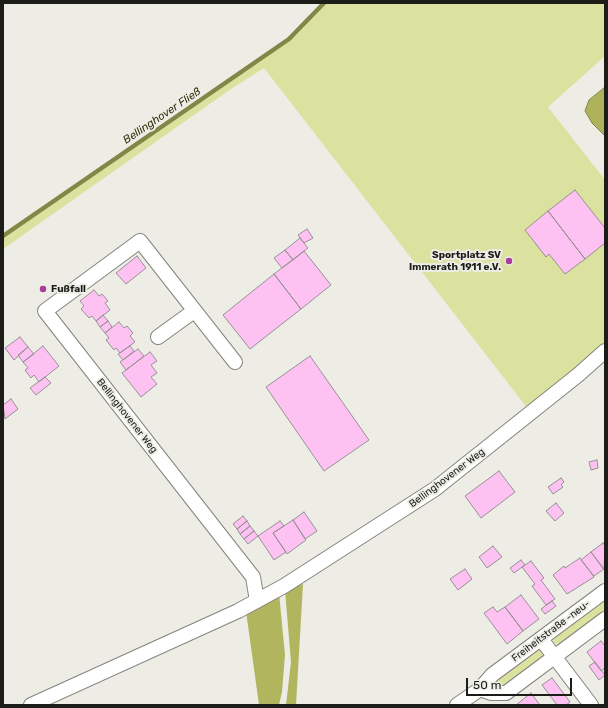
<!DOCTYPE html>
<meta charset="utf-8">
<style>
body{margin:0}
#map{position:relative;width:608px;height:708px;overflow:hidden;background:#edede6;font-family:Rubik,sans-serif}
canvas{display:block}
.frame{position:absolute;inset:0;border:4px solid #1c1c19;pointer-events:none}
.scale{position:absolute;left:466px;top:678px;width:106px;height:18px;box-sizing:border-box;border:2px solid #1c1c19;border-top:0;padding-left:5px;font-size:12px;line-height:14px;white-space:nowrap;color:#1c1c19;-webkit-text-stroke:3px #edede6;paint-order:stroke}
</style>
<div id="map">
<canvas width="608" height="708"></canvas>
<div class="frame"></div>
<div class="scale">50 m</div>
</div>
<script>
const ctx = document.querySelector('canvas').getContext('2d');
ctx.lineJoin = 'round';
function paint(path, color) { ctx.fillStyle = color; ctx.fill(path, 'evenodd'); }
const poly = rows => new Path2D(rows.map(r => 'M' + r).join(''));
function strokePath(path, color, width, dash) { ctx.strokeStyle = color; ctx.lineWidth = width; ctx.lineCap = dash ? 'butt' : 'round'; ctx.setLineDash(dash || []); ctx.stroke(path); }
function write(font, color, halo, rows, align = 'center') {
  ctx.font = font + ' Rubik,sans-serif'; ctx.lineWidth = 4; ctx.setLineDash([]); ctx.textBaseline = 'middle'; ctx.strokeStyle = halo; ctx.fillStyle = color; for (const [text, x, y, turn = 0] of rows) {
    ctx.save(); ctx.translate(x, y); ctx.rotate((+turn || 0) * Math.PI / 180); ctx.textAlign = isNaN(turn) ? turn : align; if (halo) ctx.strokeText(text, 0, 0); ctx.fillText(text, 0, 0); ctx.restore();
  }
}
paint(poly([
 [327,3,605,3,605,56,548,107,605,180,605,342,528,409,264,68,231,89,3,249,3,233,296,35],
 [605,595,605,612,561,644,554,643,553,638],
 [539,647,545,655,542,659,502,688,490,686,490,681]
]), '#dbe19e');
paint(poly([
 [303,584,296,705,286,705,291,662,285,590],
 [279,593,285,655,282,692,279,705,259,705,246,611]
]), '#b1b65e');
const water = poly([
 [605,87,605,136,592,123,585,111,589,100,605,87]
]);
paint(water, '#aeb35b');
strokePath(water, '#828647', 1);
strokePath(poly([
 [3,236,289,39,324,3]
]), '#828647', 4.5);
const building = poly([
 [575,190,605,228,605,243,585,259,548,211,575,190],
 [548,211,585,259,565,274,549,254,546,257,525,230,548,211],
 [307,229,313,238,304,243,298,235,307,229],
 [300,238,308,248,293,260,285,250,300,238],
 [285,250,293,260,282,268,274,258,285,250],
 [304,251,331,285,301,309,274,274,304,251],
 [137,256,146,268,126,284,116,273,137,256],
 [274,274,301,309,250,349,223,315,274,274],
 [94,290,99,296,102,294,108,301,105,303,110,310,96,321,92,316,89,318,81,309,84,306,80,301,94,290],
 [103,315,108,321,100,327,96,321,103,315],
 [108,321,112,327,105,333,100,327,108,321],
 [119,322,124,328,127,326,133,333,130,336,135,342,120,353,116,348,114,350,106,340,109,338,105,333,119,322],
 [20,337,28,347,14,360,5,348,20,337],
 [43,346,59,366,39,382,34,375,31,378,25,370,28,368,23,362,43,346],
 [130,346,134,351,123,360,118,354,130,346],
 [28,347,34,354,23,362,18,355,28,347],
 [138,349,144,356,126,370,120,362,138,349],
 [150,352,157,361,151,365,157,373,151,377,157,384,141,397,122,373,150,352],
 [310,356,369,440,324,471,266,387,310,356],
 [45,377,51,383,36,395,30,388,45,377],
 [11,399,18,409,5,419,3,405,11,399],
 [597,460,598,468,591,470,589,462,597,460],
 [499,471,515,492,481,518,465,496,499,471],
 [561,478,564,482,561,485,563,487,553,494,548,487,561,478],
 [556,503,564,513,555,521,546,511,556,503],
 [304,512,317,531,305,539,293,520,304,512],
 [243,516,247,521,237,529,233,524,243,516],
 [293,520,306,540,287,554,273,533,293,520],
 [247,521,250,526,240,534,237,529,247,521],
 [280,521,284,526,273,533,286,552,274,560,258,536,280,521],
 [250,526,254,531,244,539,240,534,250,526],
 [254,531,258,536,248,544,244,539,254,531],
 [603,543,605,546,604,570,591,552,603,543],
 [493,546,502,557,487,568,479,557,493,546],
 [591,552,604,569,594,576,581,560,591,552],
 [580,558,594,577,567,594,553,575,564,566,565,568,580,558],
 [521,560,525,565,514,573,510,568,521,560],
 [531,561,544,578,541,580,555,599,546,605,532,586,535,584,522,567,531,561],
 [465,569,472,579,458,590,450,579,465,569],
 [521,595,539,619,523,631,505,607,521,595],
 [552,601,556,606,545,614,541,609,552,601],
 [493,607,497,612,505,607,523,631,507,644,484,613,493,607],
 [601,641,605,646,605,668,601,671,587,652,601,641],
 [595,662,605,675,599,680,589,666,595,662],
 [552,678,570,702,566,705,557,705,542,685,552,678],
 [531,693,540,705,516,705,531,693]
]);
paint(building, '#fdc2f1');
strokePath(building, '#969094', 1);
const minor = poly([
 [158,337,194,311],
 [235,362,140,241,45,311,253,577,257,601],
 [541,639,591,705],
 [480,689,491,693,506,693,605,619],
 [31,705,238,611,284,586,435,489,578,375,605,351],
 [457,705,480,689,492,675,605,591]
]);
strokePath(minor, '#83847d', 16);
strokePath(minor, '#fff', 14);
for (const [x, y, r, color] of [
 [509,261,4,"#aa3c9b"],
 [43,289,4,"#aa3c9b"]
]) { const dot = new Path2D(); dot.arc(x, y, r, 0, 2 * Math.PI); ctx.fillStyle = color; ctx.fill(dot); strokePath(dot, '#edede6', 1.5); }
write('bold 10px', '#1c1c19', '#edede6', [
 ["Sportplatz SV",501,255],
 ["Immerath 1911 e.V.",501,267],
 ["Fußfall",51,289,"left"]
], 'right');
write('10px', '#1c1c19', '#edede6', [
 ["Bellinghovener Weg",127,416,52],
 ["Bellinghovener Weg",447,478,-37],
 ["Freiheitstraße -neu-",551,631,-37]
]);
write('italic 11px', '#30320b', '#edede6', [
 ["Bellinghover Fließ",162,116,-34]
]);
</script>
